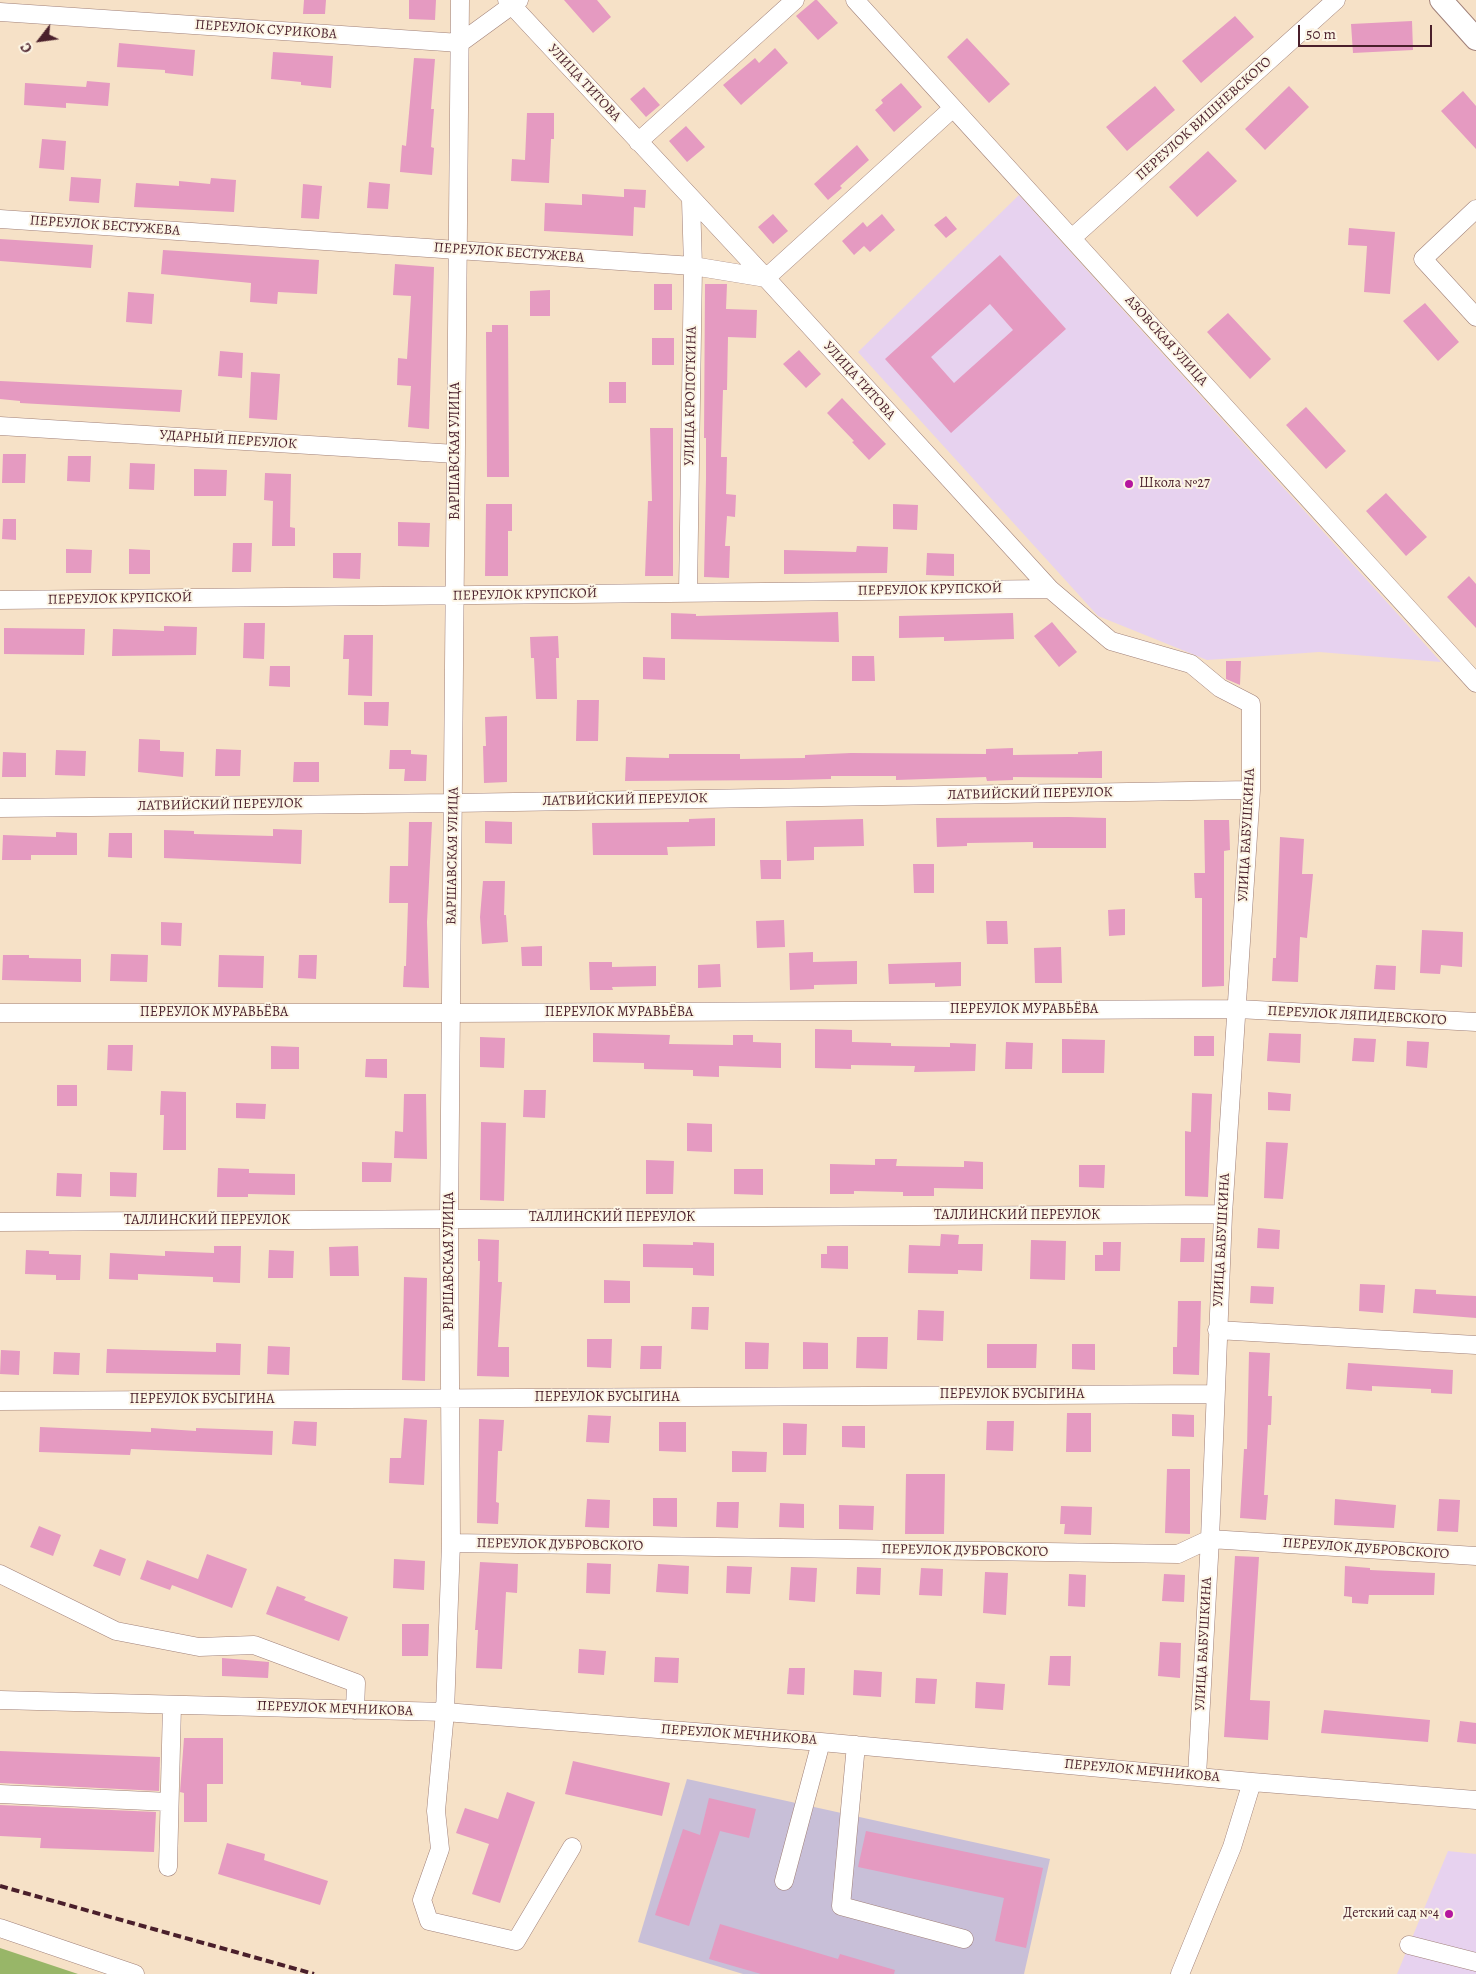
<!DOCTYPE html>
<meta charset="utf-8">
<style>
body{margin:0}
#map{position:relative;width:1476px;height:1974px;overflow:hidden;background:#f6e1c7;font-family:Alegreya,serif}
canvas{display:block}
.north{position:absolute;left:15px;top:15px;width:50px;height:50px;-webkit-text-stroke:4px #fcf5e5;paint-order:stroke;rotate:240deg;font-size:14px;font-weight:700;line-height:20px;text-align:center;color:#4a1f2b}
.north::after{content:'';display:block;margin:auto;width:18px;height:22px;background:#4a1f2b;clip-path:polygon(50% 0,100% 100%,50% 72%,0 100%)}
.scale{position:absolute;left:1298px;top:25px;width:134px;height:22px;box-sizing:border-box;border:2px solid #4a1f2b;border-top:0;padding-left:6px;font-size:15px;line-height:18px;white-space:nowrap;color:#4a1f2b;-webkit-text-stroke:4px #fcf5e5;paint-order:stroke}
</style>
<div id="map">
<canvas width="1476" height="1974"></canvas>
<div class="north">С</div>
<div class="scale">50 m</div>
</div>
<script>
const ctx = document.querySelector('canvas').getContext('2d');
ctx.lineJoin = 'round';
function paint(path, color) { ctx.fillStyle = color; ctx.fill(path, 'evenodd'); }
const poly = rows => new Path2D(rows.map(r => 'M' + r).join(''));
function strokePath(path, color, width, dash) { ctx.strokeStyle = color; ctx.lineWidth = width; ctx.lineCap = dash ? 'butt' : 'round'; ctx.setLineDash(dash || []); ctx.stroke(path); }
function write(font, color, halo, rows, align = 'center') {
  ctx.font = font + ' Alegreya,serif'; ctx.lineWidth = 4; ctx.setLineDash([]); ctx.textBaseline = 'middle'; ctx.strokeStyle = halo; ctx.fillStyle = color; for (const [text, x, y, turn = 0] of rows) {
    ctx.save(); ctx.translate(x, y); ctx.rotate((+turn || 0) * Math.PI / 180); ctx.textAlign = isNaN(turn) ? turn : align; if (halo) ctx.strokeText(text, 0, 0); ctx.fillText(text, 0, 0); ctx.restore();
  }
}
paint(poly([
 [1019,195,1441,662,1319,652,1207,660,1098,616,858,352],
 [1448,1851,1476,1854,1476,1974,1397,1974]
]), '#e7d2ef');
paint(poly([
 [687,1779,1050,1859,1024,1974,743,1974,638,1942]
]), '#c8bfd8');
paint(poly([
 [0,1948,78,1974,0,1974]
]), '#98b668');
paint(poly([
 [304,0,326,0,325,14,303,14],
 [409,0,436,0,435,20,409,19],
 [564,0,597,0,611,17,593,33],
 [815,0,817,0,838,23,818,40,796,16],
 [1235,16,1254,37,1201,83,1182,61],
 [1412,21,1413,50,1353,53,1351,24],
 [967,38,1010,84,989,103,947,57],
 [119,43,195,50,193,76,165,73,165,70,117,67],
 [775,48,788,63,741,105,723,85,755,58,759,63],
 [273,52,333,56,331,88,301,85,301,82,271,79],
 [414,58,435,59,431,109,434,109,431,147,434,148,432,175,400,172,402,145,406,146],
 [87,81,110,83,108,106,66,103,66,108,24,105,25,83,86,87],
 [901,83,922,107,894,132,875,110,883,103,881,100],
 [1155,86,1175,110,1127,151,1106,127],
 [1289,86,1309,107,1265,150,1245,129],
 [644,87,660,105,646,117,630,99],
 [1463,91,1476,106,1476,149,1441,111],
 [527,113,554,113,554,139,551,139,549,183,511,181,512,159,525,160],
 [686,126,705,147,687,162,669,141],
 [42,139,66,141,64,170,39,168],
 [857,145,869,160,840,186,842,188,828,200,814,184],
 [1208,151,1237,181,1197,217,1169,187],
 [71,177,101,179,99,203,69,201],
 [211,178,236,180,234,212,134,207,136,183,179,186,179,181,210,184],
 [369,182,390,184,388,209,367,208],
 [303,184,322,186,319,219,301,218],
 [624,189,646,190,645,208,634,207,633,236,544,231,545,203,582,205,582,194,624,197],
 [773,214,788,231,773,244,758,227],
 [882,214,895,230,870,252,864,246,854,255,842,241,863,222,867,227],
 [946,216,957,229,946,238,934,225],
 [1349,228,1395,232,1390,294,1364,292,1367,246,1348,245],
 [0,239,93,245,91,268,0,261],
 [163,250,319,260,317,294,278,292,277,304,250,302,251,283,161,274],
 [1000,255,1066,329,951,433,885,359],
 [990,304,1013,330,954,383,931,357],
 [395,264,434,267,429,429,408,427,411,386,397,385,398,358,407,359,411,296,393,295],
 [654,284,672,284,672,310,654,310],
 [705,284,727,284,726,309,757,310,756,338,728,337,727,390,723,390,721,457,727,457,726,494,736,495,735,517,727,516,725,546,730,546,729,578,704,577,706,479,706,438,704,438],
 [550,290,550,316,530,316,530,291],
 [128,292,154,294,152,324,126,322],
 [1425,303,1459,342,1438,361,1403,321],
 [1228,313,1271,359,1250,379,1207,332],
 [492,325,508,325,509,477,487,477,486,332,492,332],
 [652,338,674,338,674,365,652,365],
 [799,350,821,374,806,388,783,364],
 [220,351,243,353,242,378,218,376],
 [251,372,280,374,277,420,249,418],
 [0,381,182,390,180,412,20,403,20,401,0,399],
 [609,382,626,382,626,403,609,403],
 [842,398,886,444,869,460,852,442,854,441,827,413],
 [1306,407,1346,451,1326,469,1286,425],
 [650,428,673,428,673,576,645,576,648,501,652,501],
 [3,454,26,454,25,483,2,483],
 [68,456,91,456,90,482,67,481],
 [130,463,155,464,154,490,129,489],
 [194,469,227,470,226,496,194,496],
 [265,473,291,474,290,527,295,528,295,546,272,546,273,501,264,500],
 [1386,493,1427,537,1406,556,1366,511],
 [486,504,512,504,512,531,508,531,508,576,485,576],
 [893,504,918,505,917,530,893,529],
 [3,519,16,519,16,540,2,539],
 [398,522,430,523,429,547,398,546],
 [233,543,252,543,251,572,232,572],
 [857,546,888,547,887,573,784,574,784,550,856,552],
 [66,549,92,550,91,573,66,573],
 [129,549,150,550,150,574,129,574],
 [333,553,361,553,360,579,333,578],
 [927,553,954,554,954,576,926,575],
 [1469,576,1476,584,1476,628,1447,597],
 [838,612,839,642,671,639,671,613,696,614,696,616],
 [1013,613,1014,639,944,641,944,637,899,638,899,616],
 [1052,622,1077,652,1059,667,1034,636],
 [244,623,265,623,264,659,243,658],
 [164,626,197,627,196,655,112,656,113,629,164,631],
 [4,628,85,629,84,655,4,654],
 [344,635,373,635,372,696,348,695,349,659,343,659],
 [558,636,559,658,556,658,557,699,536,699,534,658,531,658,530,637],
 [852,656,874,656,875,681,852,681],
 [643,657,665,658,665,680,643,679],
 [1226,661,1241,661,1240,685,1226,679],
 [270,666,290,666,290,687,269,686],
 [577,700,599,700,598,741,576,741],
 [364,702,389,702,388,726,364,725],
 [507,716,507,782,484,783,483,746,486,746,485,717],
 [139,739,160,740,160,751,184,752,183,777,138,772],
 [1013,748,1013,755,1078,754,1078,752,1102,751,1102,778,1013,777,1013,780,987,781,986,777,896,780,896,776,831,776,831,779,788,780,625,781,626,757,669,758,669,754,740,754,740,759,805,758,805,755,851,753,986,754,986,749],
 [216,749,241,750,240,776,215,776],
 [56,750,86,751,85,776,55,775],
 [390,750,411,750,411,754,427,755,426,781,404,781,405,769,389,769],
 [3,752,26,753,26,777,2,777],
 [294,762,319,762,319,782,293,782],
 [1069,817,1106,818,1106,848,1033,848,1033,842,967,843,967,846,937,847,936,818],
 [715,818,715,846,667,847,668,855,593,855,592,823,689,822,689,819],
 [863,819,864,846,814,847,814,860,787,861,786,821],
 [1204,820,1229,820,1230,850,1224,851,1224,986,1202,987,1202,898,1195,898,1194,873,1205,873],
 [485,821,512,822,512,844,485,843],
 [409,822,432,822,427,922,429,988,403,987,404,966,406,966,408,903,389,903,390,866,408,866],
 [273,829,302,830,301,864,164,858,164,830,194,831,194,834,273,836],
 [56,832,77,833,77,855,31,855,31,860,2,860,3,835,56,837],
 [109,833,132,833,132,858,108,857],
 [1280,837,1304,839,1302,874,1313,874,1307,938,1300,937,1298,982,1272,981,1273,958,1276,958],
 [760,860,781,860,781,879,761,879],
 [913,864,934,864,934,893,914,893],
 [483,881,505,881,504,915,506,915,508,942,482,944,480,917],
 [1125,909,1125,935,1109,936,1108,910],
 [784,920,785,947,757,948,756,921],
 [986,921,1007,921,1008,944,987,944],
 [161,922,182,923,181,946,161,945],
 [1422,930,1463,932,1462,967,1441,965,1440,974,1420,973],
 [542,946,542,966,522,966,521,947],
 [1061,947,1062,983,1035,983,1034,948],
 [813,952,813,962,857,961,857,984,814,985,814,989,790,990,789,953],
 [111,954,148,955,147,982,110,981],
 [3,955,29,955,29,958,81,959,81,982,2,980],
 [219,955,264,956,263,988,218,987],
 [299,955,317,955,316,979,298,978],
 [589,962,612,962,612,967,656,966,656,986,612,987,613,990,590,990],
 [961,962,961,986,935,987,935,983,889,984,888,964],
 [720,964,721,987,698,988,698,965],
 [1376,965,1396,966,1395,990,1374,989],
 [815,1029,852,1030,852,1042,891,1043,891,1046,950,1047,950,1043,976,1044,975,1071,914,1072,915,1066,851,1065,851,1069,815,1068],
 [593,1033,670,1035,669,1044,733,1045,733,1035,753,1035,753,1042,781,1043,781,1068,719,1066,719,1077,693,1076,693,1070,644,1069,644,1063,593,1062],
 [1269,1033,1301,1034,1300,1063,1267,1061],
 [1194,1036,1214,1036,1214,1056,1194,1056],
 [480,1037,505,1038,504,1068,480,1067],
 [1354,1038,1376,1039,1374,1062,1352,1061],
 [1062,1039,1105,1040,1104,1073,1062,1073],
 [1407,1041,1429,1042,1427,1068,1406,1066],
 [1006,1042,1033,1043,1032,1069,1005,1069],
 [108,1045,133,1045,132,1071,107,1070],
 [271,1046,299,1047,299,1069,271,1069],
 [366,1059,387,1059,387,1078,365,1077],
 [57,1085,77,1085,77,1106,57,1106],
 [524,1090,546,1090,545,1118,523,1117],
 [161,1091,186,1092,186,1150,163,1150,164,1115,160,1115],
 [1268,1092,1291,1094,1290,1111,1268,1110],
 [1192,1093,1212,1094,1208,1197,1185,1196,1185,1131,1191,1132],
 [404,1094,426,1094,427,1159,394,1158,395,1131,403,1132],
 [236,1103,266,1104,265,1119,236,1118],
 [481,1122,506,1123,504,1201,480,1200],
 [687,1123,712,1124,712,1152,687,1151],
 [1266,1142,1288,1143,1283,1199,1264,1198],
 [875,1159,897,1159,896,1166,964,1167,964,1161,983,1162,983,1189,934,1188,934,1196,903,1196,903,1192,854,1191,854,1194,830,1194,830,1164,875,1165],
 [646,1160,674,1161,673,1194,646,1194],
 [362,1162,392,1163,391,1182,362,1182],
 [1079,1165,1105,1165,1104,1188,1079,1187],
 [218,1168,249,1169,249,1173,295,1174,295,1195,248,1194,248,1197,217,1197],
 [734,1169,763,1169,763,1195,734,1194],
 [110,1172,137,1173,136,1197,110,1196],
 [57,1173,82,1174,81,1197,56,1196],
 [1258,1228,1280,1230,1279,1249,1257,1248],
 [941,1234,959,1235,958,1244,983,1244,982,1271,958,1270,958,1274,908,1273,909,1245,940,1246],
 [1181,1238,1205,1238,1204,1262,1180,1262],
 [478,1239,499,1240,498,1282,502,1282,498,1347,509,1347,509,1377,477,1376,480,1261,478,1261],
 [1031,1240,1066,1241,1065,1280,1030,1279],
 [693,1242,714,1243,714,1276,693,1275,693,1268,643,1267,643,1244,693,1245],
 [1103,1242,1121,1242,1120,1271,1095,1271,1095,1255,1103,1255],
 [214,1246,241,1246,240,1283,213,1282,213,1277,138,1274,138,1280,109,1279,110,1253,165,1256,165,1251,214,1253],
 [358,1246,359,1276,330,1276,329,1247],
 [827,1246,848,1246,848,1269,821,1268,821,1254,827,1254],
 [26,1250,49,1251,49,1254,81,1255,80,1280,56,1280,56,1275,25,1274],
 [269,1250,294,1251,293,1278,268,1278],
 [404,1277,427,1278,425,1381,402,1380],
 [604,1280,630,1281,630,1303,604,1303],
 [1360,1284,1385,1285,1383,1313,1359,1311],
 [1251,1286,1274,1287,1273,1304,1250,1303],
 [1415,1289,1436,1290,1436,1294,1476,1296,1476,1318,1413,1313],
 [1178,1301,1201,1301,1199,1375,1173,1374,1173,1347,1177,1347],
 [692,1307,709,1307,708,1330,691,1329],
 [918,1310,944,1311,943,1341,917,1340],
 [857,1337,888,1337,887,1369,856,1368],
 [587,1339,612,1339,611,1368,587,1367],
 [745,1342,769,1343,768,1369,745,1369],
 [803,1342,828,1343,828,1369,803,1369],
 [216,1343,241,1344,240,1375,106,1373,107,1349,216,1352],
 [987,1344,1037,1344,1036,1368,987,1368],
 [1072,1344,1095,1344,1095,1370,1072,1369],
 [268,1346,290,1347,289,1375,267,1374],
 [641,1346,662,1346,661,1369,640,1369],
 [1,1350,20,1351,19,1375,0,1374],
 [54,1352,80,1353,79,1375,53,1374],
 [1249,1352,1270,1353,1268,1396,1272,1396,1271,1425,1268,1425,1264,1495,1268,1495,1266,1520,1240,1518,1244,1449,1247,1449],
 [1348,1363,1453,1370,1452,1394,1431,1393,1431,1389,1372,1386,1372,1391,1346,1389],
 [1067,1413,1091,1413,1091,1452,1066,1452],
 [1172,1414,1194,1415,1194,1437,1172,1436],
 [588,1415,611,1416,609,1443,586,1442],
 [404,1418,427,1420,424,1485,389,1483,390,1458,401,1458],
 [479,1419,504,1420,502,1451,498,1451,496,1502,499,1503,498,1524,477,1523],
 [294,1421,317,1422,316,1446,292,1444],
 [987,1421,1014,1421,1013,1451,986,1450],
 [659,1422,686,1422,686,1452,659,1451],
 [783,1423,807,1424,806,1455,783,1455],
 [842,1426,865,1426,865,1448,842,1447],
 [40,1427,151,1432,151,1428,196,1431,196,1428,273,1431,272,1455,131,1449,130,1455,39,1452],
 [732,1451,767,1452,766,1472,732,1472],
 [1167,1469,1190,1469,1190,1534,1165,1533],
 [906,1474,945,1474,944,1534,905,1534],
 [653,1498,677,1498,677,1527,653,1526],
 [587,1499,610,1500,609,1528,585,1527],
 [1335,1499,1396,1505,1394,1528,1334,1525],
 [1439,1499,1460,1500,1458,1532,1437,1531],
 [717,1502,739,1502,738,1528,716,1527],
 [780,1503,804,1504,804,1528,779,1527],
 [839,1505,874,1506,873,1530,839,1529],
 [1061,1506,1092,1507,1091,1535,1064,1534,1065,1524,1060,1524],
 [39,1526,61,1535,53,1556,30,1547],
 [100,1549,126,1559,120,1576,93,1566],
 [207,1554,247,1569,232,1608,172,1585,170,1590,140,1579,147,1560,198,1579],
 [1235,1556,1259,1557,1250,1700,1270,1701,1268,1740,1224,1737],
 [394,1559,425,1561,424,1590,393,1588],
 [480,1562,518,1564,517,1593,506,1592,502,1669,476,1668,478,1630,475,1630],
 [587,1563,611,1564,610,1594,586,1593],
 [658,1564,689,1566,688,1594,656,1592],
 [727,1566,752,1567,750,1594,726,1593],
 [1345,1566,1370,1568,1370,1570,1435,1573,1434,1595,1369,1595,1368,1604,1352,1603,1352,1597,1344,1596],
 [791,1567,817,1568,815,1602,789,1600],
 [857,1567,881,1568,880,1595,856,1594],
 [921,1568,943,1569,942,1596,919,1595],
 [985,1572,1008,1573,1006,1615,983,1613],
 [1069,1574,1086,1575,1085,1607,1068,1606],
 [1164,1574,1185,1575,1184,1602,1162,1601],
 [277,1586,306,1597,304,1600,348,1617,339,1641,266,1614],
 [402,1624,429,1624,428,1656,402,1656],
 [1160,1642,1181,1643,1180,1678,1158,1676],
 [579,1649,606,1651,604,1675,578,1673],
 [1050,1656,1071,1656,1070,1686,1048,1685],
 [655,1657,679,1658,678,1683,654,1682],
 [222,1658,269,1662,268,1678,222,1676],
 [789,1668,805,1668,804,1695,787,1694],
 [854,1670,882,1672,881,1697,853,1695],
 [916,1678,937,1679,935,1704,915,1703],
 [976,1682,1005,1684,1003,1710,975,1708],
 [1324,1710,1430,1720,1428,1742,1321,1733],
 [1460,1721,1476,1723,1476,1744,1457,1742],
 [184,1738,223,1738,223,1784,207,1784,207,1822,184,1822,184,1793,180,1792],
 [0,1751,160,1757,159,1791,0,1783],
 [573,1761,670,1783,662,1816,565,1794],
 [507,1792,535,1802,500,1903,472,1894,489,1844,456,1833,465,1808,498,1819],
 [709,1798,756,1809,749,1838,720,1831,689,1926,655,1915,683,1829,700,1835],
 [0,1805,156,1812,154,1852,40,1848,41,1838,0,1836],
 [866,1831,1043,1868,1026,1948,995,1941,1004,1898,858,1867],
 [227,1843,265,1854,264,1860,328,1881,320,1905,218,1874],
 [720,1924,838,1959,840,1954,895,1970,894,1974,761,1974,709,1959]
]), '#e59ac1');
const minor = poly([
 [460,0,449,1220,451,1543,445,1712,436,1811,440,1849,422,1900,429,1921,516,1941,572,1847],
 [507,0,766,278,1050,589,1111,641,1191,664,1220,688,1251,704,1251,790,1223,1214,1210,1539,1197,1776],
 [855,0,1476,683],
 [0,12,460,43,519,0],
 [638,142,795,0],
 [1476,209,1423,259,1476,317],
 [0,219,693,266,766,278,952,109],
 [1072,238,1336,0],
 [0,426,456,454],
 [688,593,693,266,691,200],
 [0,600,1050,589],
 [0,808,453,803,1251,790],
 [0,1013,452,1013,1238,1009,1476,1022],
 [0,1222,1223,1214],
 [1217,1330,1476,1345],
 [0,1401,1214,1394],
 [451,1543,1178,1554,1210,1539,1476,1556],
 [0,1574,116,1631,199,1647,254,1645,356,1683,355,1710],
 [0,1700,445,1712,821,1742,1252,1782,1476,1800],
 [856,1745,841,1906,964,1939],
 [0,1794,169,1802],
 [168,1867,172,1705],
 [784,1881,821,1742],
 [0,1928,135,1974],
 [1409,1945,1476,1962],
 [1180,1974,1232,1847,1252,1782]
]);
const major = poly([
 [1441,0,1476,39]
]);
strokePath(minor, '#a08079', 19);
strokePath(major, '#a08079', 24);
strokePath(minor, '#fff', 18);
strokePath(major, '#fff', 22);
strokePath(poly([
 [0,1886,314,1974]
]), '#4a1f2b', 4, [8, 4]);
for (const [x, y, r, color] of [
 [1129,484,5,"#b5179e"],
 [1449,1914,5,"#b5179e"]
]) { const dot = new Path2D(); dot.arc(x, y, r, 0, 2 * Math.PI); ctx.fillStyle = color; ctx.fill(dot); strokePath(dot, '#fcf5e5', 2); }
write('14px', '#4a1f2b', '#fcf5e5', [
 ["ПЕРЕУЛОК СУРИКОВА",266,30,4],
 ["УЛИЦА ТИТОВА",584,83,47],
 ["ПЕРЕУЛОК ВИШНЕВСКОГО",1204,119,-42],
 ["ПЕРЕУЛОК БЕСТУЖЕВА",105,226,4],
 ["ПЕРЕУЛОК БЕСТУЖЕВА",509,253,4],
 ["АЗОВСКАЯ УЛИЦА",1166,341,48],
 ["УЛИЦА ТИТОВА",859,381,48],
 ["УЛИЦА КРОПОТКИНА",691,396,-89],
 ["УДАРНЫЙ ПЕРЕУЛОК",228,440,4],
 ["ВАРШАВСКАЯ УЛИЦА",456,451,-90],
 ["ПЕРЕУЛОК КРУПСКОЙ",930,590,-1],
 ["ПЕРЕУЛОК КРУПСКОЙ",525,595,-1],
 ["ПЕРЕУЛОК КРУПСКОЙ",120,599,-1],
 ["ЛАТВИЙСКИЙ ПЕРЕУЛОК",1030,794,-1],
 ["ЛАТВИЙСКИЙ ПЕРЕУЛОК",625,800,-1],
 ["ЛАТВИЙСКИЙ ПЕРЕУЛОК",220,805,-1],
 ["УЛИЦА БАБУШКИНА",1247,835,-87],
 ["ВАРШАВСКАЯ УЛИЦА",453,856,-89],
 ["ПЕРЕУЛОК МУРАВЬЁВА",1024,1010],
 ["ПЕРЕУЛОК МУРАВЬЁВА",214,1013],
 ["ПЕРЕУЛОК МУРАВЬЁВА",619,1013],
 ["ПЕРЕУЛОК ЛЯПИДЕВСКОГО",1357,1016,3],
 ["ТАЛЛИНСКИЙ ПЕРЕУЛОК",1017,1216],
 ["ТАЛЛИНСКИЙ ПЕРЕУЛОК",612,1218],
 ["ТАЛЛИНСКИЙ ПЕРЕУЛОК",207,1221],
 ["УЛИЦА БАБУШКИНА",1222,1240,-87],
 ["ВАРШАВСКАЯ УЛИЦА",450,1261,-90],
 ["ПЕРЕУЛОК БУСЫГИНА",1012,1395],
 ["ПЕРЕУЛОК БУСЫГИНА",607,1398],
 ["ПЕРЕУЛОК БУСЫГИНА",202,1400],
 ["ПЕРЕУЛОК ДУБРОВСКОГО",560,1545,1],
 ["ПЕРЕУЛОК ДУБРОВСКОГО",1366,1549,4],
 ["ПЕРЕУЛОК ДУБРОВСКОГО",965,1551,1],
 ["УЛИЦА БАБУШКИНА",1204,1644,-87],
 ["ПЕРЕУЛОК МЕЧНИКОВА",335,1709,2],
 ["ПЕРЕУЛОК МЕЧНИКОВА",739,1735,4],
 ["ПЕРЕУЛОК МЕЧНИКОВА",1142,1771,5]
]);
write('14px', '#4a1f2b', '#fcf5e5', [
 ["Школа №27",1139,484],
 ["Детский сад №4",1439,1914,"right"]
], 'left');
</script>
